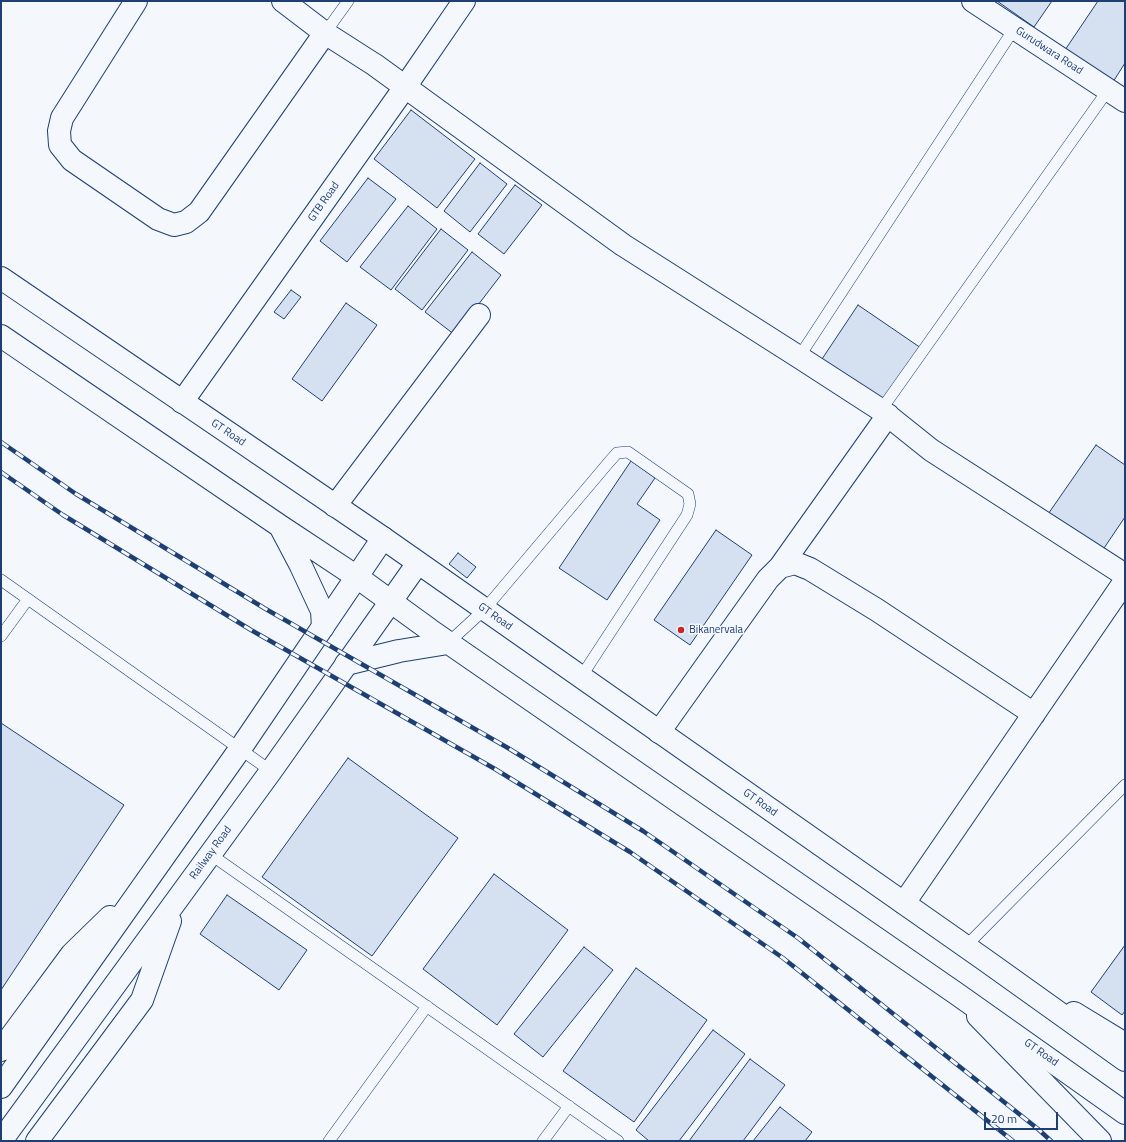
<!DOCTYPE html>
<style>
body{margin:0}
#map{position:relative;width:1126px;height:1142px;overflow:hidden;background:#f4f7fb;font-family:"Titillium Web",sans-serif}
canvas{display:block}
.frame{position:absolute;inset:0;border:2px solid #1d3f73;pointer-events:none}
.scale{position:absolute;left:984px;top:1112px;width:74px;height:18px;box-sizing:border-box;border:2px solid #1d3f73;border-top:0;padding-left:5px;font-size:12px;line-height:14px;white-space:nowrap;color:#1d3f73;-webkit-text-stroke:3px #f4f7fb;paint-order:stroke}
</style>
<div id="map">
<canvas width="1126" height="1142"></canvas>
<div class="frame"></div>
<div class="scale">20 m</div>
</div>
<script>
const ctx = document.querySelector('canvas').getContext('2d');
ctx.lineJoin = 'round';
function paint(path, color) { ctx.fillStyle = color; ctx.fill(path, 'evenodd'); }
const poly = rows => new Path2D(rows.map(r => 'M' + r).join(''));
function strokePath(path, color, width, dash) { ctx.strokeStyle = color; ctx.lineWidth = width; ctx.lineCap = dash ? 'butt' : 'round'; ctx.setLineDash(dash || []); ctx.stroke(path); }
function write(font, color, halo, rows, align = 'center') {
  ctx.font = font + ' "Titillium Web",sans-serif'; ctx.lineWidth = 3; ctx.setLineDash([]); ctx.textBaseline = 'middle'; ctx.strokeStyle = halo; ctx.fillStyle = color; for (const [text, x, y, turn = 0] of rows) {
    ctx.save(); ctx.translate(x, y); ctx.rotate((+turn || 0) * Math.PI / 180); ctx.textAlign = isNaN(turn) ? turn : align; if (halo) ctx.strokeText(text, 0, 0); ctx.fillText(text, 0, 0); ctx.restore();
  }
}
const building = poly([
 [997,1,1052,1,1034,27,997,1],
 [1098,1,1125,1,1125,63,1113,82,1065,50,1098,1],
 [411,110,475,159,437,208,374,159,411,110],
 [480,163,507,184,470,232,444,211,480,163],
 [368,178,396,199,347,262,320,241,368,178],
 [515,185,542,205,504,254,478,234,515,185],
 [408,206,437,229,391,290,360,267,408,206],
 [441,229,468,250,422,310,395,289,441,229],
 [472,252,501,275,455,335,425,312,472,252],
 [291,290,301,297,284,319,274,312,291,290],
 [346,303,377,325,322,401,292,379,346,303],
 [858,305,921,348,884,402,822,359,858,305],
 [1096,445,1125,465,1125,517,1100,554,1046,517,1096,445],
 [631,461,655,478,637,504,660,520,607,600,559,568,631,461],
 [716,530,752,555,690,645,654,620,716,530],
 [458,553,476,567,467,578,449,564,458,553],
 [1,723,124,805,1,990,1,723],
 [348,758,458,838,372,956,262,877,348,758],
 [494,874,568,930,497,1025,423,969,494,874],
 [227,895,307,950,279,990,200,934,227,895],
 [1125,945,1125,1011,1122,1015,1091,992,1125,945],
 [584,947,613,970,543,1057,514,1034,584,947],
 [636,968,707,1020,634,1122,563,1071,636,968],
 [713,1030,745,1054,679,1141,649,1141,636,1130,713,1030],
 [750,1059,785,1085,743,1141,689,1141,750,1059],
 [780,1107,812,1132,805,1141,753,1141,780,1107]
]);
paint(building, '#d5e0f0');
strokePath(building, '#1d3f73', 1);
const service = poly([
 [325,33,348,1],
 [799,357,1014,29],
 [881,410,1108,90],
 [1,580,271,771],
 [1,636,28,599],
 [448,643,484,610,609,462,617,453,628,452,688,494,690,504,687,515,581,677],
 [210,854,618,1141],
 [966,946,1125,785],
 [329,1141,427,1006],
 [543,1141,569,1106]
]);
const minor = poly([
 [136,1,62,118,59,131,60,145,72,160,158,219,174,225,186,222,199,212,325,33],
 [283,1,325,33,375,65,623,245,799,357,881,410,931,450,1125,575],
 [973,1,1125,101],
 [335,506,479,315],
 [780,567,888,415],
 [659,732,768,579,780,567,795,563,810,569,877,610,1034,714],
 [904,903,1125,581]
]);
const tertiary = poly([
 [182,402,405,87,464,1],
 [1,1050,72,954,110,917],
 [1,1087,240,749,383,538],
 [1,1141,271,771,418,563],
 [37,1141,142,1000,170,921]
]);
const secondary = poly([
 [1074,1013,1125,1044],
 [978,1016,1100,1141]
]);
const trunk = poly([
 [1,278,383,538,985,960,1125,1060],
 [1,336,280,526,357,577,430,630,957,994,1125,1113],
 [281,528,301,566,322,611,323,627],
 [346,664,399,651,448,643]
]);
strokePath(service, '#1d3f73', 12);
strokePath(minor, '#1d3f73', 24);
strokePath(tertiary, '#1d3f73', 24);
strokePath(secondary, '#1d3f73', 24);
strokePath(trunk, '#1d3f73', 24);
strokePath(service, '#f4f7fb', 11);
strokePath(minor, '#f4f7fb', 22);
strokePath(tertiary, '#f4f7fb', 22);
strokePath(secondary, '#f4f7fb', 22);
strokePath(trunk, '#f4f7fb', 22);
const rail = poly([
 [1,442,76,494,264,608,508,748,643,831,798,938,1038,1129,1051,1141],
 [1,472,63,515,251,630,495,769,630,852,783,958,1013,1141]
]);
strokePath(rail, '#1d3f73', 4.5);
strokePath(rail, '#f4f7fb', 3, [9]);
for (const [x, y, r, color] of [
 [681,630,4,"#c62828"]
]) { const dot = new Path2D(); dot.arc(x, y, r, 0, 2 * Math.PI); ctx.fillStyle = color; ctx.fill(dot); strokePath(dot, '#f4f7fb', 1.5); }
write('11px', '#1d3f73', '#f4f7fb', [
 ["Gurudwara Road",1049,51,33],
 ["GTB Road",324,202,-55],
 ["GT Road",228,433,34],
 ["GT Road",495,617,35],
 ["GT Road",760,803,35],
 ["Railway Road",211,853,-54],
 ["GT Road",1041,1053,35]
]);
write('11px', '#1d3f73', '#f4f7fb', [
 ["Bikanervala",689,630]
], 'left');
</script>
